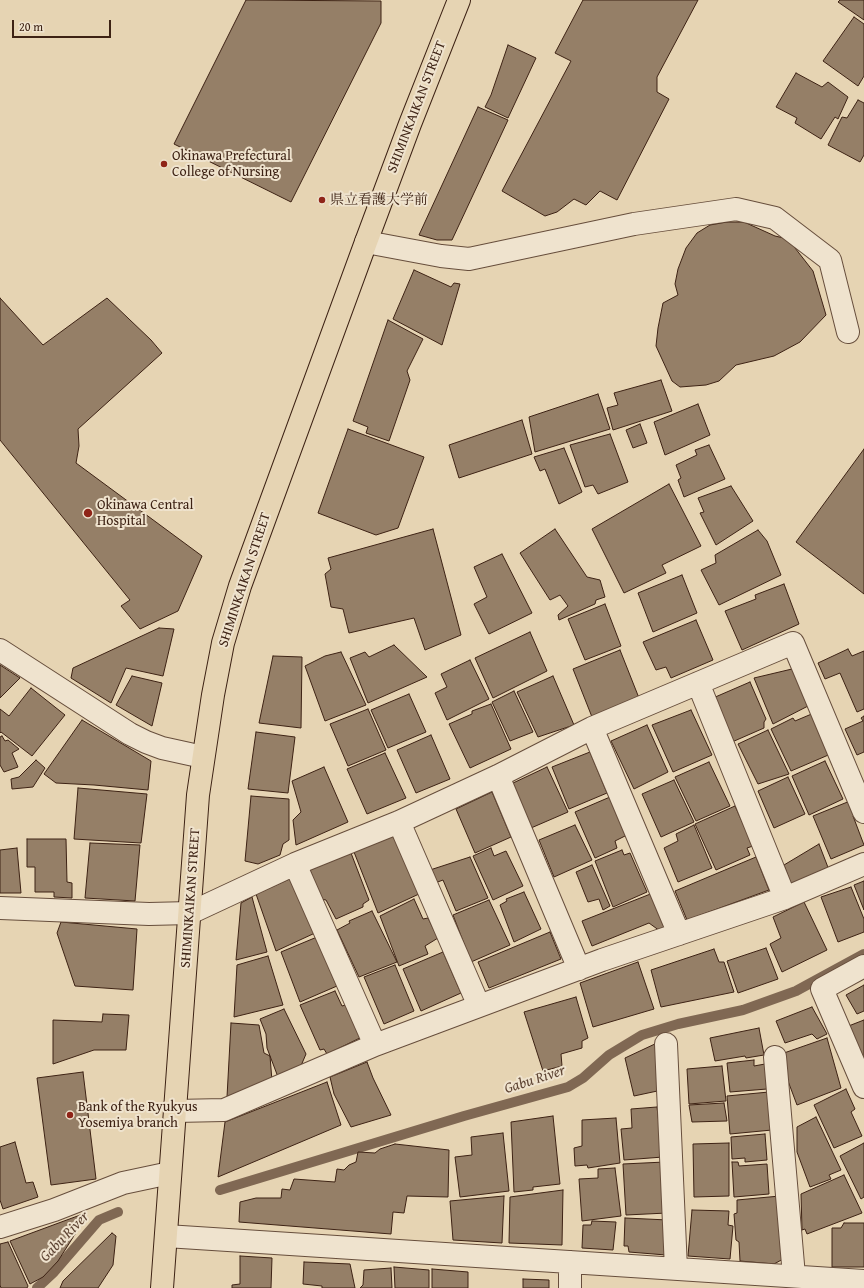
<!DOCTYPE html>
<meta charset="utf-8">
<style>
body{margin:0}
#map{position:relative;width:864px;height:1288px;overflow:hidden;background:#e6d4b3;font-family:"Gentium Book Plus",serif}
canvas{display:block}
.scale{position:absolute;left:12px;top:20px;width:99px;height:18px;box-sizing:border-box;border:2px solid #3d2214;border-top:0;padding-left:5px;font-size:12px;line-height:14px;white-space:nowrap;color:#3d2214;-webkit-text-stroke:3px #efe3ce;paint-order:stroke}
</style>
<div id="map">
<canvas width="864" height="1288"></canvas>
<div class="scale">20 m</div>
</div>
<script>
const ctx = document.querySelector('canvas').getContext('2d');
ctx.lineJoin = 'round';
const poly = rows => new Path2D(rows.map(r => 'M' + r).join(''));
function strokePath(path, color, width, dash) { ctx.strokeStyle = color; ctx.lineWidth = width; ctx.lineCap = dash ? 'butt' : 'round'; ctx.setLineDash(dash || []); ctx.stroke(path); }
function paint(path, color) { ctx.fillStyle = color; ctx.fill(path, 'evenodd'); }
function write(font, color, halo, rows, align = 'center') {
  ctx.font = font + ' "Gentium Book Plus","Noto Serif JP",serif'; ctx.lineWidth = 4; ctx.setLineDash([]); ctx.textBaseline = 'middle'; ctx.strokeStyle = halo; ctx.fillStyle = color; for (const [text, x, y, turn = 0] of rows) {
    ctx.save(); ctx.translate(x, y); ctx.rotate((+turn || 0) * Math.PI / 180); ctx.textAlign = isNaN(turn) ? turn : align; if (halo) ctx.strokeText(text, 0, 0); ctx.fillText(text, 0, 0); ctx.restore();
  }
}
strokePath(poly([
 [220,1190,464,1116,568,1087,583,1078,609,1055,642,1035,678,1024,743,1010,796,991,864,954],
 [37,1288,54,1272,99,1220,118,1212]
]), '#806853', 10);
const building = poly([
 [246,0,381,1,381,23,291,202,174,144,246,0],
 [583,0,698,0,657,77,657,92,669,99,617,200,600,191,586,205,574,199,557,212,545,216,502,191,571,61,555,53,583,0],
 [840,0,864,0,864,20,838,2,840,0],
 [854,17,864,24,864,76,858,86,823,61,854,17],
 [508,45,536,58,508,118,485,107,491,95,508,45],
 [796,73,822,87,828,82,848,97,838,119,835,117,821,139,795,123,797,118,776,107,796,73],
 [858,100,864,103,864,155,860,162,828,145,842,117,847,118,858,100],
 [478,107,508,120,452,240,437,240,419,235,478,107],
 [727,222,744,222,775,236,788,239,813,271,826,315,800,342,774,356,736,365,719,381,706,385,680,387,672,381,656,346,658,328,663,303,678,295,675,284,678,269,686,248,697,233,710,225,727,222],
 [414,270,451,287,454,283,460,284,442,345,393,319,414,270],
 [0,298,43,345,107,298,151,340,162,353,78,429,79,446,76,463,202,556,178,611,140,629,121,606,130,600,0,440,0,298],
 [388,320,423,339,407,371,410,380,389,441,366,433,368,427,353,421,388,320],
 [661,380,672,411,613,430,607,408,618,405,614,393,661,380],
 [598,394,610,429,535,452,529,417,598,394],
 [698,404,710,435,665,455,654,422,698,404],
 [522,420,532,454,459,478,449,445,522,420],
 [640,424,647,443,633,448,626,430,640,424],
 [348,429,424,457,398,528,376,535,318,513,348,429],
 [610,434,628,482,598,494,593,485,585,487,570,445,610,434],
 [709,445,725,479,684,497,678,480,681,478,676,465,697,455,695,450,709,445],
 [564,448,582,492,559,504,545,469,540,471,534,457,564,448],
 [864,449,864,594,796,542,864,449],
 [669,484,701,546,662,565,666,573,624,593,592,529,669,484],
 [731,486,753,521,716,545,700,513,704,512,698,498,731,486],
 [433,529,461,635,425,650,414,618,349,633,343,609,331,607,325,574,331,569,328,558,433,529],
 [555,529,587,577,600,580,605,597,596,600,595,604,559,620,558,615,568,606,560,595,550,600,520,553,555,529],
 [758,530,767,541,781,575,719,605,701,570,716,563,715,555,758,530],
 [502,554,532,613,489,634,474,604,487,597,474,567,502,554],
 [682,575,697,613,653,632,638,593,682,575],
 [784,584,799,624,742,650,725,611,756,599,755,595,784,584],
 [605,604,621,646,585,660,568,619,605,604],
 [696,620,713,660,671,678,666,667,656,670,643,642,696,620],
 [159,628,174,629,163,676,126,668,111,703,71,678,73,668,159,628],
 [530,632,547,671,493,698,475,658,530,632],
 [394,645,427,677,368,703,350,658,365,652,369,657,394,645],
 [848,649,852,656,864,651,864,709,857,712,840,673,825,679,818,663,848,649],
 [620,650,639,698,592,717,573,669,620,650],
 [341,652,366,705,325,721,305,666,325,656,341,652],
 [273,656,302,657,301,728,259,723,273,656],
 [470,660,489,699,447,720,435,693,447,687,441,674,470,660],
 [0,665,20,678,0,698,0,665],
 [792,669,810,705,773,724,754,678,792,669],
 [132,676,162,683,152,726,116,705,132,676],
 [553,676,574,725,538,737,517,692,553,676],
 [750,682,766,719,764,722,764,728,732,742,713,698,750,682],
 [31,688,65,715,32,756,1,732,0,733,0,709,9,716,31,688],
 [514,691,533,732,510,741,492,702,514,691],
 [409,694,426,732,388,748,371,710,409,694],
 [491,704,511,749,470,768,449,724,472,714,472,711,491,704],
 [368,709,386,750,348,766,330,724,368,709],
 [691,710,712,755,673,772,652,725,691,710],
 [814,713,833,753,791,771,771,729,793,718,795,721,814,713],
 [864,716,864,752,857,755,845,729,863,721,861,718,864,716],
 [82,720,151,761,148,790,94,785,56,783,44,774,82,720],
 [647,725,668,772,634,789,611,741,647,725],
 [768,730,789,774,758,784,738,744,768,730],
 [256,732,295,737,288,793,248,789,256,732],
 [431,735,450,779,416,793,397,750,431,735],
 [2,736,5,741,8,740,19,749,12,753,18,767,4,772,0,765,0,737,2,736],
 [590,752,607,793,569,809,552,767,590,752],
 [385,753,406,798,367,814,347,769,385,753],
 [36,760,45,768,33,787,12,789,11,779,19,777,36,760],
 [825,761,843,799,809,815,792,776,825,761],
 [709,762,730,806,696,821,675,777,709,762],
 [324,767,348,822,296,845,293,820,301,812,292,781,324,767],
 [547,767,568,812,531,828,511,784,547,767],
 [788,777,805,814,774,828,758,791,788,777],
 [674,780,694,822,661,837,642,794,674,780],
 [78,788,147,794,141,843,74,839,78,788],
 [492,792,511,837,475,853,456,809,492,792],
 [251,796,289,799,289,840,283,844,280,855,258,864,245,861,251,796],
 [610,797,627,835,615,841,617,848,595,858,575,812,610,797],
 [850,801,856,815,853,816,864,845,831,859,813,816,850,801],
 [735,806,753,846,747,848,750,855,716,870,695,824,735,806],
 [575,825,592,860,554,877,539,840,575,825],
 [694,825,712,868,678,882,664,848,678,841,676,834,694,825],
 [393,835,419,894,378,913,354,852,393,835],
 [27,839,66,839,67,882,72,883,72,898,54,897,54,892,35,892,35,867,27,867,27,839],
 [90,843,140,845,135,901,85,898,90,843],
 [819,844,829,870,791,884,784,865,819,844],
 [17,848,21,893,0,893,0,850,17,848],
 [491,848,494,856,506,851,523,886,493,900,473,856,491,848],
 [622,850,624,855,630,853,647,892,613,907,595,861,622,850],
 [351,853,369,900,363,904,363,907,336,919,326,900,321,899,310,870,351,853],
 [470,857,488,898,456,911,443,880,435,883,430,870,470,857],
 [756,857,769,890,687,920,675,891,756,857],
 [592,865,610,906,603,910,599,899,588,902,576,872,592,865],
 [294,877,315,933,276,951,256,894,294,877],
 [864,881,864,910,854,885,864,881],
 [851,887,864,919,864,932,838,942,821,897,851,887],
 [524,892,541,929,514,942,500,905,507,901,506,899,524,892],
 [653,893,667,922,663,931,660,931,649,923,592,946,582,921,653,893],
 [252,897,267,952,236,960,241,903,252,897],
 [414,899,423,919,428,918,438,938,425,946,428,954,399,966,380,916,414,899],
 [489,900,510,945,471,962,453,915,489,900],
 [804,902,827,950,782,972,770,944,781,938,773,917,804,902],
 [372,911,397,962,359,977,337,930,350,923,349,921,372,911],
 [61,922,137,929,133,990,75,986,57,933,61,922],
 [550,932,561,959,489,988,478,962,550,932],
 [317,937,337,986,300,1002,281,952,317,937],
 [766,948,778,979,738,993,727,961,766,948],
 [714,949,719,962,724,962,734,992,661,1007,651,970,714,949],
 [443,952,461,993,421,1011,403,969,443,952],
 [268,956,283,1005,234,1017,237,965,268,956],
 [638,962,654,1009,593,1027,580,983,638,962],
 [395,965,414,1011,384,1024,364,977,395,965],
 [864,985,864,1011,857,1014,846,995,864,985],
 [335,991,342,1006,349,1004,364,1036,327,1054,324,1049,320,1050,300,1005,335,991],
 [576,997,588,1038,582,1041,582,1048,561,1054,562,1066,543,1071,524,1012,576,997],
 [812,1007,827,1034,817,1039,812,1034,785,1043,776,1021,812,1007],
 [284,1009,306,1054,300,1068,278,1077,267,1048,266,1034,260,1019,284,1009],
 [103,1014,129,1015,126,1050,94,1050,53,1064,53,1020,102,1022,103,1014],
 [864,1020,864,1058,860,1059,846,1027,864,1020],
 [231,1023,259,1025,264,1053,270,1056,272,1081,227,1097,231,1023],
 [759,1028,764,1055,746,1058,745,1056,715,1061,710,1038,759,1028],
 [827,1038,841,1088,797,1105,782,1065,784,1053,827,1038],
 [657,1043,662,1090,634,1096,625,1058,657,1043],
 [754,1060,754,1066,765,1064,767,1089,730,1092,727,1063,754,1060],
 [367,1062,373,1078,391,1115,351,1127,334,1094,330,1077,367,1062],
 [722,1066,726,1101,689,1104,687,1069,722,1066],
 [83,1072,96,1179,51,1185,37,1078,83,1072],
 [327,1082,341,1125,218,1177,225,1122,327,1082],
 [846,1089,855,1109,851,1112,862,1136,834,1148,814,1105,846,1089],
 [769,1092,772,1130,730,1134,727,1096,769,1092],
 [724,1103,727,1121,692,1122,689,1105,724,1103],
 [657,1107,663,1157,624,1160,621,1129,632,1128,631,1109,657,1107],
 [553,1116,560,1184,533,1187,533,1190,514,1192,511,1122,553,1116],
 [816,1117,841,1170,829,1175,831,1179,810,1187,797,1152,797,1127,816,1117],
 [616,1118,620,1163,588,1168,587,1165,575,1166,574,1148,582,1146,582,1120,616,1118],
 [503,1133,509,1191,460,1197,455,1157,472,1155,471,1137,503,1133],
 [765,1134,767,1160,745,1162,745,1158,732,1159,731,1137,765,1134],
 [15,1142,26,1183,33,1182,38,1197,3,1209,0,1200,0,1147,15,1142],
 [729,1143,729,1196,694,1197,693,1144,729,1143],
 [864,1143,864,1197,861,1199,840,1156,864,1143],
 [395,1144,449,1150,448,1197,407,1196,404,1213,393,1212,391,1234,239,1222,240,1202,256,1198,281,1198,282,1189,290,1190,294,1179,335,1182,337,1169,344,1170,349,1165,356,1162,358,1152,375,1153,380,1149,395,1144],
 [665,1162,667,1213,626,1215,623,1164,665,1162],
 [732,1162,738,1162,739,1166,767,1164,769,1194,734,1197,732,1162],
 [615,1168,621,1216,582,1221,579,1179,598,1178,598,1169,615,1168],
 [844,1175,862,1213,807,1234,805,1229,802,1230,801,1194,844,1175],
 [563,1190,562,1245,509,1243,510,1197,563,1190],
 [504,1196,502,1243,453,1240,450,1201,504,1196],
 [780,1196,785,1258,774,1264,740,1261,739,1242,736,1240,734,1214,737,1213,737,1200,780,1196],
 [692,1210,729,1211,728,1225,733,1226,730,1259,688,1256,692,1210],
 [83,1214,77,1231,58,1261,43,1277,30,1284,10,1241,83,1214],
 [625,1218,668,1220,666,1255,629,1252,628,1246,624,1246,625,1218],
 [592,1221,616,1222,613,1250,582,1248,583,1225,591,1225,592,1221],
 [844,1223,864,1223,864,1267,832,1267,832,1228,841,1228,844,1223],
 [112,1233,116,1236,113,1265,98,1288,60,1288,63,1281,112,1233],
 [8,1242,28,1286,27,1288,1,1288,0,1285,0,1244,8,1242],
 [240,1256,272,1258,271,1288,232,1288,232,1285,240,1284,240,1256],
 [304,1262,350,1264,355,1288,322,1288,322,1286,303,1284,304,1262],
 [394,1267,429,1270,429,1288,395,1288,394,1267],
 [391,1268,392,1288,360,1288,363,1285,364,1270,391,1268],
 [432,1269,468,1272,468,1288,432,1288,432,1269],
 [523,1279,549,1280,549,1288,523,1288,523,1279]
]);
paint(building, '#957f67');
strokePath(building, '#3d2214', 1);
const minor = poly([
 [366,242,441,256,469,259,634,224,736,209,775,218,830,260,848,332],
 [0,650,130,734,146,742,162,748,203,757],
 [698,683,785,898],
 [592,728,679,934],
 [498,776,579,969],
 [399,822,479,1006],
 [295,864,375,1045],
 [0,908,149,914,190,913,295,864,399,822,498,776,592,728,793,643,864,812],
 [864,966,822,989,864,1087],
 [666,1044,676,1269],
 [775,1057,794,1276],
 [175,1111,224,1110,375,1045,602,960,785,898,864,864],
 [0,1227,54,1210,123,1183,170,1173],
 [166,1236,864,1281],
 [570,1262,570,1288]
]);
const major = poly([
 [162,1288,198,795,213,695,223,643,240,586,366,242,410,124,459,0]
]);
strokePath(minor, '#674e3c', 24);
strokePath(major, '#3d2214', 24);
strokePath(minor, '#efe3ce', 22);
strokePath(major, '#e6d4b3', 22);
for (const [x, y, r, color] of [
 [164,164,4,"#8f2418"],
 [322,200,4,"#8f2418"],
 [88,513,5,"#8f2418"],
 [70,1115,4,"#8f2418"]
]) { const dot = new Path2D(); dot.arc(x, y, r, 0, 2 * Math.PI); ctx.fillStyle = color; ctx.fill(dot); strokePath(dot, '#efe3ce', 1.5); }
write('14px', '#3d2214', '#efe3ce', [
 ["SHIMINKAIKAN STREET",417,107,-69],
 ["SHIMINKAIKAN STREET",245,580,-72],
 ["SHIMINKAIKAN STREET",191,898,-86]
]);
write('14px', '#3d2214', '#efe3ce', [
 ["Okinawa Prefectural",172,156],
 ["College of Nursing",172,172],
 ["県立看護大学前",330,200],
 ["Okinawa Central",97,505],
 ["Hospital",97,521],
 ["Bank of the Ryukyus",78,1107],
 ["Yosemiya branch",78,1123]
], 'left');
write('italic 15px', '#5f4534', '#efe3ce', [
 ["Gabu River",535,1080,-18],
 ["Gabu River",65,1237,-46]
]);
</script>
